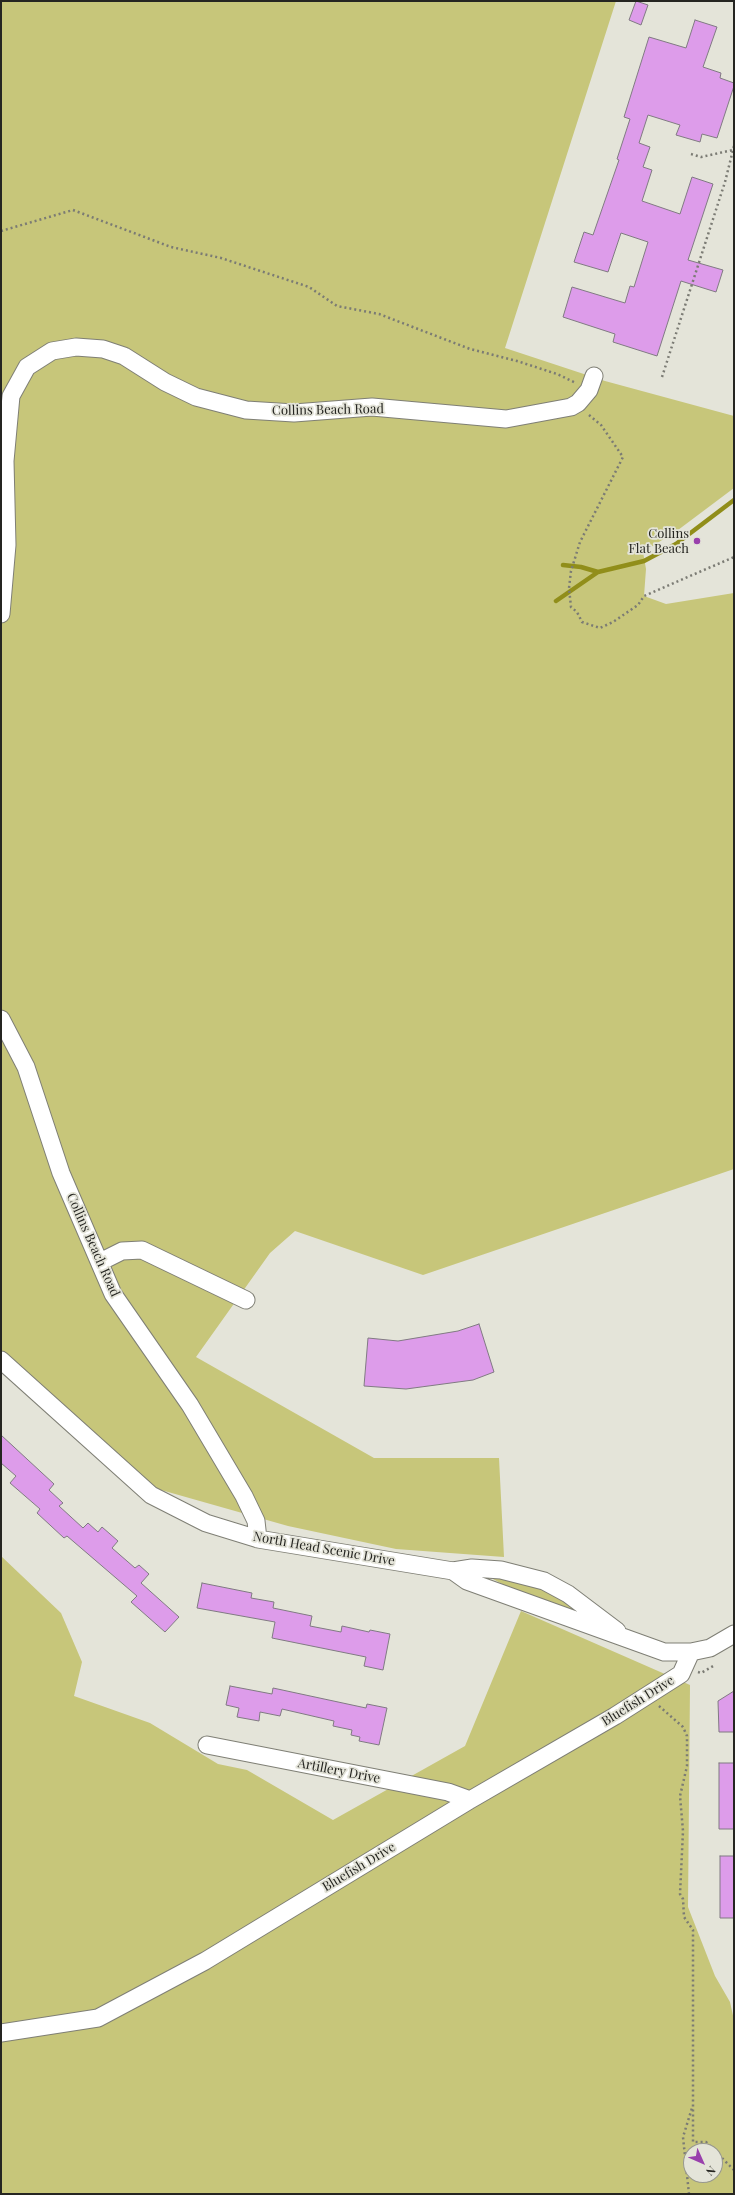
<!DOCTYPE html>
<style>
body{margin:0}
#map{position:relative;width:735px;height:2195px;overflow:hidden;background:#e4e4d9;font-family:"Playfair Display",serif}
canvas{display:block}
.frame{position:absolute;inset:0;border:2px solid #252521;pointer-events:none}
.north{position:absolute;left:683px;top:2143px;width:40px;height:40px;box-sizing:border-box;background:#e4e4d9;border:1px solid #98988f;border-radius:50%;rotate:135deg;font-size:11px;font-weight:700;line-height:16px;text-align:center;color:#252521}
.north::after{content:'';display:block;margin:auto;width:14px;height:18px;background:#9940ac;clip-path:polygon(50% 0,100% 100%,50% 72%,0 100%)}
</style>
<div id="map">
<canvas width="735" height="2195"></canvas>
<div class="frame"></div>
<div class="north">N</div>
</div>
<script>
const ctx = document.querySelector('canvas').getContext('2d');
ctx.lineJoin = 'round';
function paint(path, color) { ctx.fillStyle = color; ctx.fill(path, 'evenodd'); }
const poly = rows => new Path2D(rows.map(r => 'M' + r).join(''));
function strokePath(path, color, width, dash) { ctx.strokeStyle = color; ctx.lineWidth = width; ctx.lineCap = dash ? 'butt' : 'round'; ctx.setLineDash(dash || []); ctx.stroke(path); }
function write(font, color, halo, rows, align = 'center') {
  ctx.font = font + ' "Playfair Display",serif'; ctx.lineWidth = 3.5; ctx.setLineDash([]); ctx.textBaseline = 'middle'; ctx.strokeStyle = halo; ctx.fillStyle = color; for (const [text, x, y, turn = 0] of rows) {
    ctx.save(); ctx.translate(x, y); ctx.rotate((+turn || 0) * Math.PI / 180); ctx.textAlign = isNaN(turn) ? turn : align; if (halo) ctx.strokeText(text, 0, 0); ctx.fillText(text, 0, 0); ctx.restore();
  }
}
paint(poly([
 [1,1,616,1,505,348,605,381,734,416,734,488,678,530,643,552,646,569,644,596,666,604,734,593,734,1169,423,1275,295,1231,270,1253,196,1357,374,1458,499,1458,504,1557,396,1549,288,1526,154,1488,1,1350],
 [1,1556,61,1613,82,1662,74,1696,150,1723,218,1764,247,1770,333,1820,465,1746,521,1611,690,1685,688,1907,715,1976,730,2002,734,2020,734,2194,1,2194],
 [691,2151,715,2151,715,2175,691,2175],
 [493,1577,526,1580,576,1606,578,1612,520,1594,493,1579]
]), '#c7c67a');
strokePath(poly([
 [563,565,581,567,598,572],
 [556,601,598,572,644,561,676,544,734,500]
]), '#918e1a', 4.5);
const building = poly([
 [636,1,648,5,641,25,629,20,636,1],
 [695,20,717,27,703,67,721,73,720,78,734,83,734,86,717,138,702,134,700,142,676,135,680,125,648,115,639,143,650,147,643,167,652,170,642,201,680,214,692,177,713,184,688,260,723,270,716,292,681,281,657,356,613,342,615,334,563,317,572,287,625,303,630,286,634,287,648,242,621,233,608,272,574,262,584,232,593,235,619,160,617,159,630,119,624,117,649,37,686,48,695,20],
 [479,1324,494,1372,473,1380,406,1389,364,1386,368,1338,398,1341,458,1331,479,1324],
 [1,1435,54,1484,49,1490,63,1503,59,1506,83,1528,88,1523,98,1532,102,1527,118,1541,112,1548,135,1568,139,1565,149,1574,141,1583,179,1617,165,1632,131,1602,137,1596,67,1536,64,1538,37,1513,40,1509,10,1483,16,1476,1,1463,1,1435],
 [202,1583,252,1593,251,1598,274,1602,273,1608,312,1616,310,1626,341,1632,342,1626,369,1632,370,1630,390,1634,383,1670,364,1666,366,1657,272,1638,275,1622,197,1608,202,1583],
 [230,1686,272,1694,273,1688,366,1708,367,1704,387,1708,379,1745,359,1741,360,1737,351,1735,352,1730,333,1726,334,1721,282,1709,280,1716,260,1712,259,1721,237,1717,239,1708,226,1705,230,1686],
 [734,1691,734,1732,719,1732,718,1701,734,1691],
 [719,1763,734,1763,734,1829,719,1829,719,1763],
 [720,1856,734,1856,734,1918,720,1918,720,1856]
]);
paint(building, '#dd9cea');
strokePath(building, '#807a82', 1);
const minor = poly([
 [1,614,7,545,5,461,11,396,27,367,52,351,76,347,103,349,124,356,165,382,196,397,246,410,294,413,372,407,506,419,571,407,578,403,589,390,594,376],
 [1,1019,26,1067,61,1173,113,1294,190,1405,244,1496,256,1521,258,1539],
 [100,1262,122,1251,142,1250,246,1300],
 [1,1360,151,1495,206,1523,258,1539,453,1571,467,1581,664,1652,691,1652,710,1648,734,1634],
 [453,1571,472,1568,501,1570,544,1581,568,1594,617,1631],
 [207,1745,448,1792,470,1800],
 [1,2033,98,2018,205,1961,470,1800,615,1716,681,1674,691,1652]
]);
strokePath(minor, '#7f7f75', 19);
strokePath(poly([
 [691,154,701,157,733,150],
 [1,231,73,210,171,247,221,258,309,287,337,306,379,314,470,349,517,361,557,374,576,383],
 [662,377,725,182,734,146],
 [589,415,601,425,623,457,580,542,571,571,569,588,571,607,577,612,582,622,600,628,613,622,638,605,644,596,734,557],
 [698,1672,701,1673,715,1665],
 [659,1706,683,1727,687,1736,687,1766,680,1796,683,1831,680,1894,683,1899,684,1917,693,1930,693,2142,706,2142,715,2151],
 [715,2151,734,2170],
 [689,2194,683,2137,692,2108]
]), '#7b7b74', 2.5, [2, 3]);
strokePath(minor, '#fff', 17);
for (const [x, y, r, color] of [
 [697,541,4,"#9940ac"]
]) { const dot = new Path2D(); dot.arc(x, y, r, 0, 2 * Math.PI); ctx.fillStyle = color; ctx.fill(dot); strokePath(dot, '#e4e4d9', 1.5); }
write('13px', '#252521', '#e4e4d9', [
 ["Collins Beach Road",328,410,-1],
 ["Collins Beach Road",93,1245,66],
 ["North Head Scenic Drive",324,1549,10],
 ["Bluefish Drive",638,1701,-32],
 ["Artillery Drive",339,1771,11],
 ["Bluefish Drive",359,1867,-31]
]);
write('13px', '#252521', '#e4e4d9', [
 ["Collins",689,534],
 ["Flat Beach",689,549]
], 'right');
</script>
